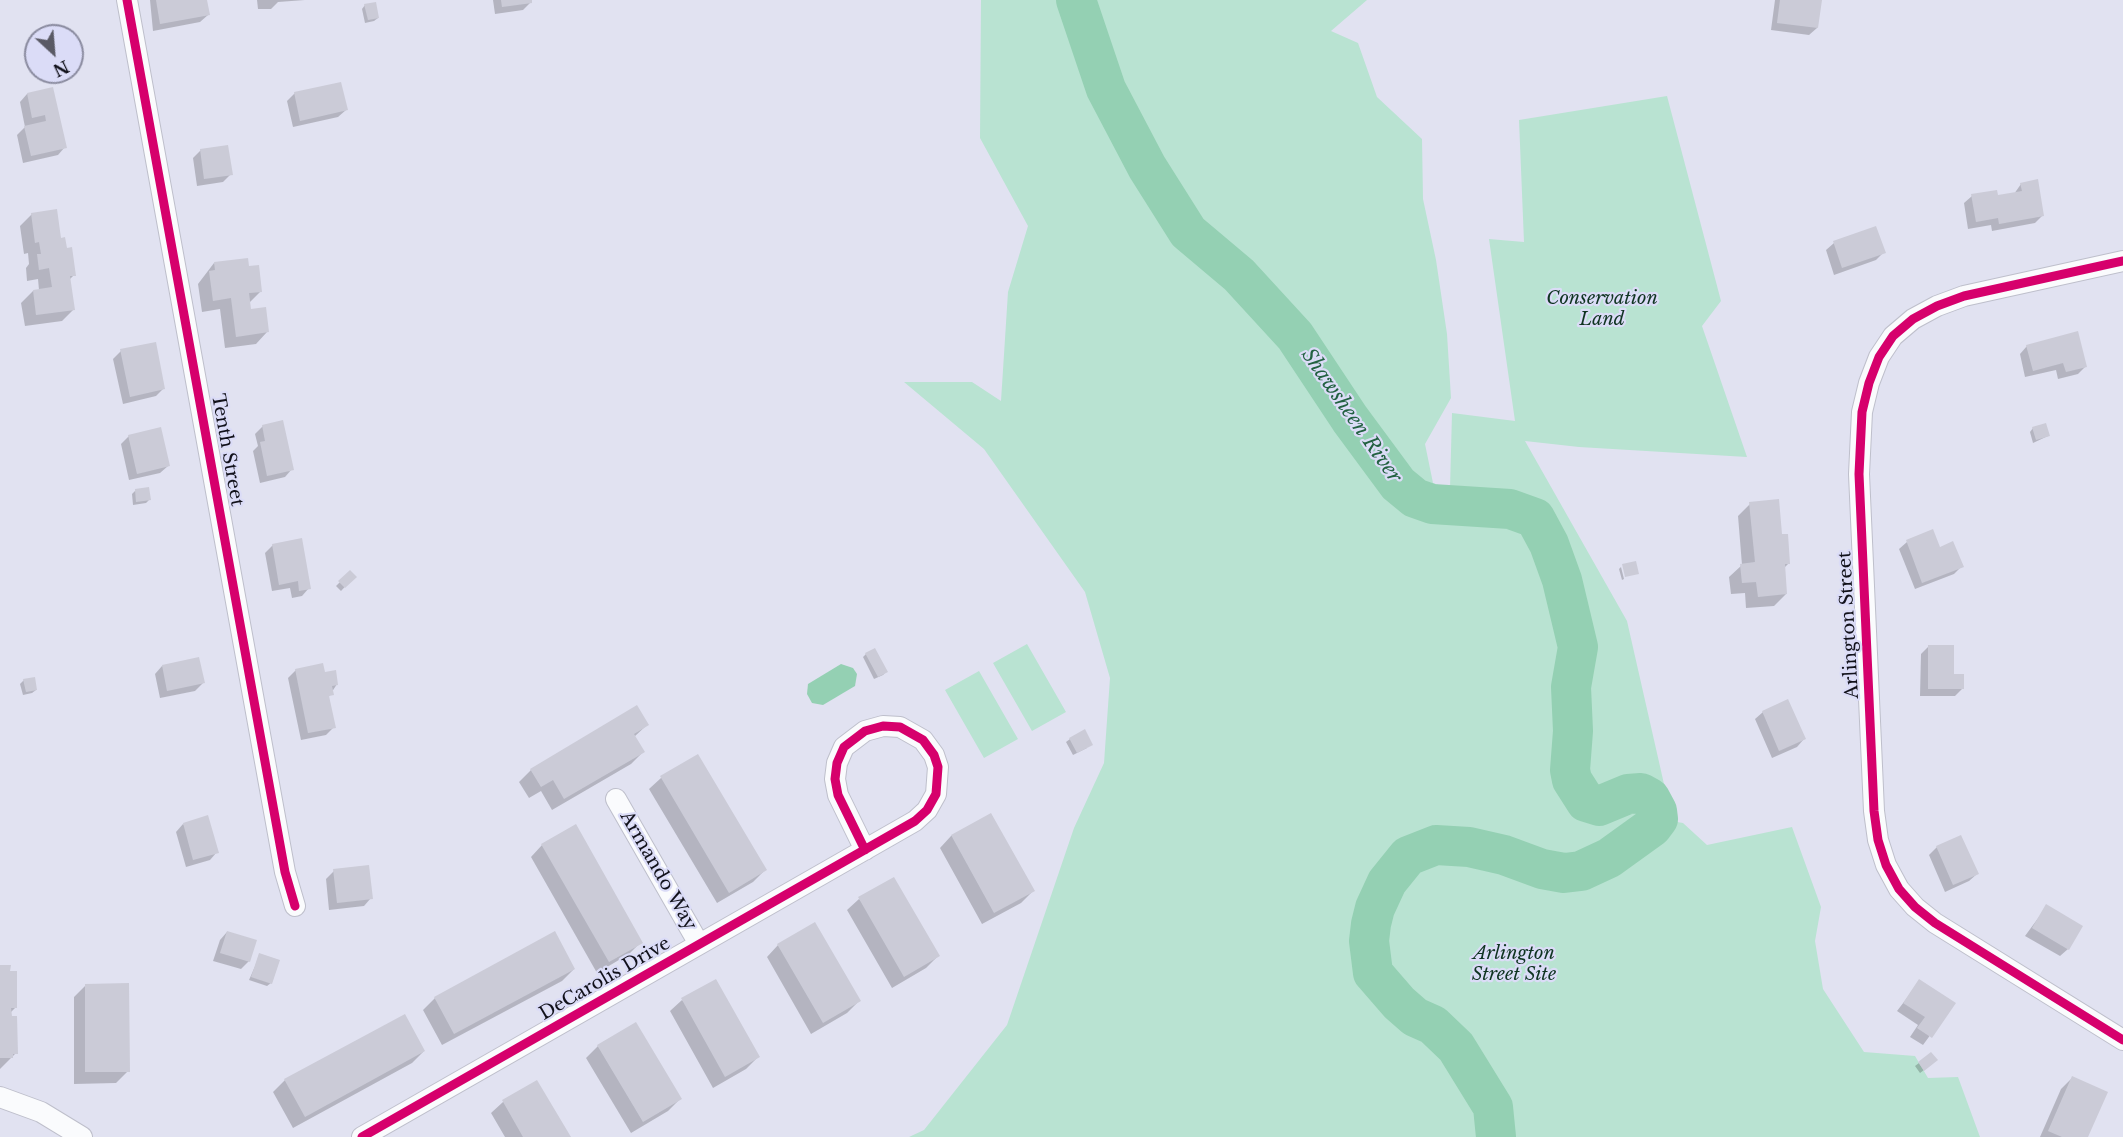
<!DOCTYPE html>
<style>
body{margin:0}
#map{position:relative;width:2123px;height:1137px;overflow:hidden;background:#e1e2f1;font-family:"Libre Baskerville",serif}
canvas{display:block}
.north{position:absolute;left:24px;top:24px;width:60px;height:60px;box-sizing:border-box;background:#dbdcf7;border:2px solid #8a8b9f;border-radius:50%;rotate:154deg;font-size:16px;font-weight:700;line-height:24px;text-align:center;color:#11111a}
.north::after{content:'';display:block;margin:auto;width:21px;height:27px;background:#5a5a65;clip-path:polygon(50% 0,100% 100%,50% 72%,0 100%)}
</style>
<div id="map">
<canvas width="2123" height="1137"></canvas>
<div class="north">N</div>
</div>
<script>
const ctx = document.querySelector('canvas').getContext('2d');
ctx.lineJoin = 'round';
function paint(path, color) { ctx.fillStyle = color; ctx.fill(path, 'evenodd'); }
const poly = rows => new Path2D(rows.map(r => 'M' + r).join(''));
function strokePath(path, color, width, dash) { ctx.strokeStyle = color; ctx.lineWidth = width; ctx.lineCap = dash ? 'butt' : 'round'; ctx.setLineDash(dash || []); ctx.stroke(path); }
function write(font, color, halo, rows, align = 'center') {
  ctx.font = font + ' "Libre Baskerville",serif'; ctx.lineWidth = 4.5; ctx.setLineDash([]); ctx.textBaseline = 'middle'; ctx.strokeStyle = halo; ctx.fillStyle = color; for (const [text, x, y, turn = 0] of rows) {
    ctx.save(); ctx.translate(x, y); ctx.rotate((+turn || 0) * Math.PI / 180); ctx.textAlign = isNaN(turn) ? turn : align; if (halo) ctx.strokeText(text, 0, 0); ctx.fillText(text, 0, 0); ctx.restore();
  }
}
paint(poly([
 [981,0,1367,0,1331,31,1358,43,1377,97,1422,139,1423,199,1436,260,1447,334,1451,398,1425,444,1433,483,1450,489,1452,413,1515,421,1489,239,1524,242,1519,120,1667,96,1721,301,1702,326,1747,457,1579,447,1525,441,1627,621,1664,784,1654,818,1683,823,1707,845,1792,827,1821,907,1815,941,1823,989,1864,1052,1915,1056,1928,1078,1958,1077,1980,1137,909,1137,924,1130,1007,1025,1074,828,1104,763,1110,678,1085,592,984,449,904,382,972,382,1001,401,1008,292,1028,226,980,138],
 [1027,644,1066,712,1032,731,993,663],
 [979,671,1018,739,984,758,945,690]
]), '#b9e3d2');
paint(poly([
 [841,664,853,668,857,674,855,686,823,705,812,703,807,694,808,684]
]), '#94d0b3');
paint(poly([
 [150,0,205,0,208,15,200,22,153,31],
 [257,0,305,0,278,2,271,9,258,9],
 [493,0,531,0,531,2,523,10,495,14],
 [1775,0,1820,0,1817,28,1809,35,1771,30],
 [365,5,378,18,374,21,365,23,362,9],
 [52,88,65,147,58,155,23,163,17,135,25,127,20,102,27,94],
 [295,93,346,110,338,117,293,127,287,101],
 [201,150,231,174,223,182,197,186,193,158],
 [2021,184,2043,215,2035,223,1992,231,1991,225,1968,229,1964,203,1972,196,1997,197,2014,194],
 [32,214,60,239,74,275,69,280,74,309,62,321,25,326,21,303,33,291,39,290,38,279,27,281,26,268,29,264,28,253,24,254,20,226],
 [1834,243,1884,252,1876,260,1834,275,1826,250],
 [214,263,261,291,249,303,250,311,267,332,256,344,225,348,220,309,202,312,198,284],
 [2027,346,2086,366,2078,374,2058,379,2056,370,2025,377,2020,354],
 [121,351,164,388,156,396,123,404,113,359],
 [263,426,292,469,285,477,260,483,253,451,258,446,255,434],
 [2033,428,2048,436,2033,443,2030,432],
 [129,436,168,466,160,473,129,480,121,444],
 [136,490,149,500,146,503,133,505,132,494],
 [1750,504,1781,536,1789,563,1784,568,1786,594,1774,606,1746,608,1745,593,1731,594,1729,577,1742,565,1738,516],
 [1907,542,1939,548,1962,566,1954,574,1915,589,1899,549],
 [273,545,309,588,302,596,292,598,290,588,272,591,265,553],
 [1621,567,1624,579,1622,580,1619,569],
 [350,572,354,577,341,591,336,586],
 [1929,646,1963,688,1955,696,1920,696,1921,654],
 [866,654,886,672,883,675,874,679,863,657],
 [162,666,203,683,195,691,160,698,155,674],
 [296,670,324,674,337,684,328,698,334,727,326,735,301,740,288,678],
 [24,680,36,690,32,693,23,695,20,684],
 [1763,712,1804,739,1797,747,1772,758,1755,719],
 [647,725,634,737,643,752,631,764,552,810,541,791,529,798,519,782,531,770],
 [1070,739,1087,748,1073,755,1066,742],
 [697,756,765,870,753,882,717,903,649,789,661,778],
 [990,815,1033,891,1021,903,982,924,940,848,951,836],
 [183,824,217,852,210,860,186,867,176,832],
 [542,845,641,942,629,954,597,973,531,857],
 [1937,847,1977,874,1969,881,1945,892,1929,855],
 [334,871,371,898,364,906,329,910,326,879],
 [859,899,938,956,926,968,892,988,847,910],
 [2047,906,2068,949,2060,956,2025,936],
 [227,932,249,961,241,969,213,961,220,940],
 [778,945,859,1001,847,1013,811,1034,767,957],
 [260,955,271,983,267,986,249,980],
 [0,967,9,972,16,1007,10,1013,16,1053,0,1069],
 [574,969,562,981,442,1045,423,1010,435,998],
 [1920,981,1953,1004,1923,1045,1910,1037,1918,1025,1897,1011],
 [86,985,128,1071,116,1083,74,1084,74,997],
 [682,1000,758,1057,746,1069,713,1088,670,1011],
 [598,1046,680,1099,668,1111,631,1133,586,1058],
 [424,1051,412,1063,293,1128,273,1092,285,1080],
 [1931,1054,1932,1064,1920,1073,1915,1066],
 [2073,1077,2086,1137,2040,1137,2061,1089],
 [536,1082,569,1137,505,1137,491,1113,503,1102]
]), '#0003');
strokePath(poly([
 [1076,0,1106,89,1147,167,1188,232,1239,275,1295,336,1350,419,1398,484,1415,498,1432,504,1510,509,1535,518,1549,544,1562,580,1578,647,1571,687,1573,731,1570,770,1572,780,1586,802,1599,806,1628,794,1641,793,1650,798,1657,811,1658,819,1652,827,1609,858,1581,871,1564,873,1542,869,1504,855,1469,847,1436,845,1408,856,1387,882,1375,908,1371,924,1369,941,1373,973,1399,1003,1415,1017,1433,1025,1456,1047,1493,1107,1496,1137]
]), '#94d0b3', 40);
paint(poly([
 [156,0,207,0,210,15,160,24],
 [501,0,532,0,532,3,502,7],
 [1780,0,1822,0,1818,28,1777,23],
 [376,2,379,18,368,20,364,4],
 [341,82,348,110,300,121,294,92],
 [53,87,67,148,31,156,24,126,46,121,45,115,32,118,27,93],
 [228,145,233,175,204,179,200,149],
 [2038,179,2044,216,1999,224,1998,218,1976,222,1971,194,1997,190,1998,195,2022,191,2020,183],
 [57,209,61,238,65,237,67,248,72,247,76,276,70,276,75,310,36,315,33,290,52,287,49,268,39,270,37,254,41,254,39,242,35,243,31,213],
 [1876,226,1886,253,1842,268,1833,241],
 [248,258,249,266,259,265,262,292,249,293,251,309,266,307,269,332,236,337,231,298,213,301,209,271,215,270,214,262],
 [2078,331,2087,367,2066,372,2063,363,2033,371,2026,345],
 [156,342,165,389,130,397,120,349],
 [283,420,294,470,267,476,260,442,265,441,262,425],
 [2046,423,2050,436,2036,440,2032,427],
 [161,427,170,466,137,474,128,435],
 [149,487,151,500,136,502,135,489],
 [1779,499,1782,534,1788,534,1790,564,1785,564,1787,594,1758,597,1756,582,1742,583,1740,564,1755,562,1749,502],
 [1933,529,1940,547,1953,541,1964,567,1922,583,1906,540],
 [302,538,311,589,299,591,298,581,279,585,272,544],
 [1636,561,1639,574,1625,577,1622,564],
 [350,570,357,577,345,588,338,581],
 [1928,645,1954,645,1954,674,1964,674,1964,689,1928,689],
 [875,648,888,672,878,677,865,653],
 [199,657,205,683,167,691,162,665],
 [323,663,325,672,336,670,338,685,332,686,334,695,329,696,336,728,308,733,295,669],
 [35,677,37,690,26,692,23,679],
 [1788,699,1806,739,1779,751,1762,711],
 [637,705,649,725,634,734,645,752,564,799,553,780,541,787,530,769],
 [1085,729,1093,745,1077,753,1069,738],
 [698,754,767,870,729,893,660,776],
 [991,813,1035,891,994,913,951,835],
 [208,815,219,853,193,860,183,823],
 [576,824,643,943,609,962,541,844],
 [1961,835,1979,874,1953,885,1936,846],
 [369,865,373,899,337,903,333,869],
 [894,877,940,956,904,977,858,897],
 [2046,904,2083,926,2069,950,2032,928],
 [815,922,861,1001,823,1023,777,944],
 [227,931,257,940,250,962,220,953],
 [555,931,575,969,454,1034,434,997],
 [259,953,280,960,272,984,251,977],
 [0,965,11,965,10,971,17,971,17,1008,11,1008,12,1016,17,1016,18,1054,13,1054,13,1058,0,1058],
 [716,979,760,1057,725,1077,681,998],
 [1919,979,1956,1003,1932,1038,1917,1028,1925,1017,1903,1003],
 [129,983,130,1072,85,1072,85,984],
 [405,1014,425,1051,305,1117,284,1079],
 [636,1022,682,1099,643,1122,597,1045],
 [1931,1052,1938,1060,1924,1071,1918,1062],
 [2072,1076,2108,1092,2088,1137,2062,1137,2048,1131],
 [537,1080,571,1137,523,1137,502,1100]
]), '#cbcbd7');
const street = poly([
 [127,0,285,872,295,906],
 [2123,261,1964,296,1937,306,1913,319,1893,336,1879,357,1869,383,1862,412,1859,474,1874,811,1878,840,1886,865,1899,889,1915,907,1935,923,2123,1040],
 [616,799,699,944],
 [0,1097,41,1112,82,1137],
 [362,1137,915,821,927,810,936,794,938,767,934,755,923,740,900,727,883,726,865,731,844,747,837,763,835,779,838,795,865,850]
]);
strokePath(street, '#bebfcb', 22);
strokePath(street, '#fafbfd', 20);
strokePath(poly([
 [127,0,285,872,295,906],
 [2123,261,1964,296,1937,306,1913,319,1893,336,1879,357,1869,383,1862,412,1859,474,1874,811,1878,840,1886,865,1899,889,1915,907,1935,923,2123,1040],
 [362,1137,915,821,927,810,936,794,938,767,934,755,923,740,900,727,883,726,865,731,844,747,837,763,835,779,838,795,865,850]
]), '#d6006c', 9);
write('italic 18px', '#0f3421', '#dbdcf7', [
 ["Conservation",1602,299],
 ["Land",1602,320],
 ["Arlington",1514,954],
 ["Street Site",1514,975]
]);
write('18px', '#11111a', '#dbdcf7', [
 ["Tenth Street",227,450,80],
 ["Arlington Street",1849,625,-93],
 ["Armando Way",658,871,60],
 ["DeCarolis Drive",605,979,-30]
]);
write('italic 20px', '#226141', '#dbdcf7', [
 ["Shawsheen River",1351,416,55]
]);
</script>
